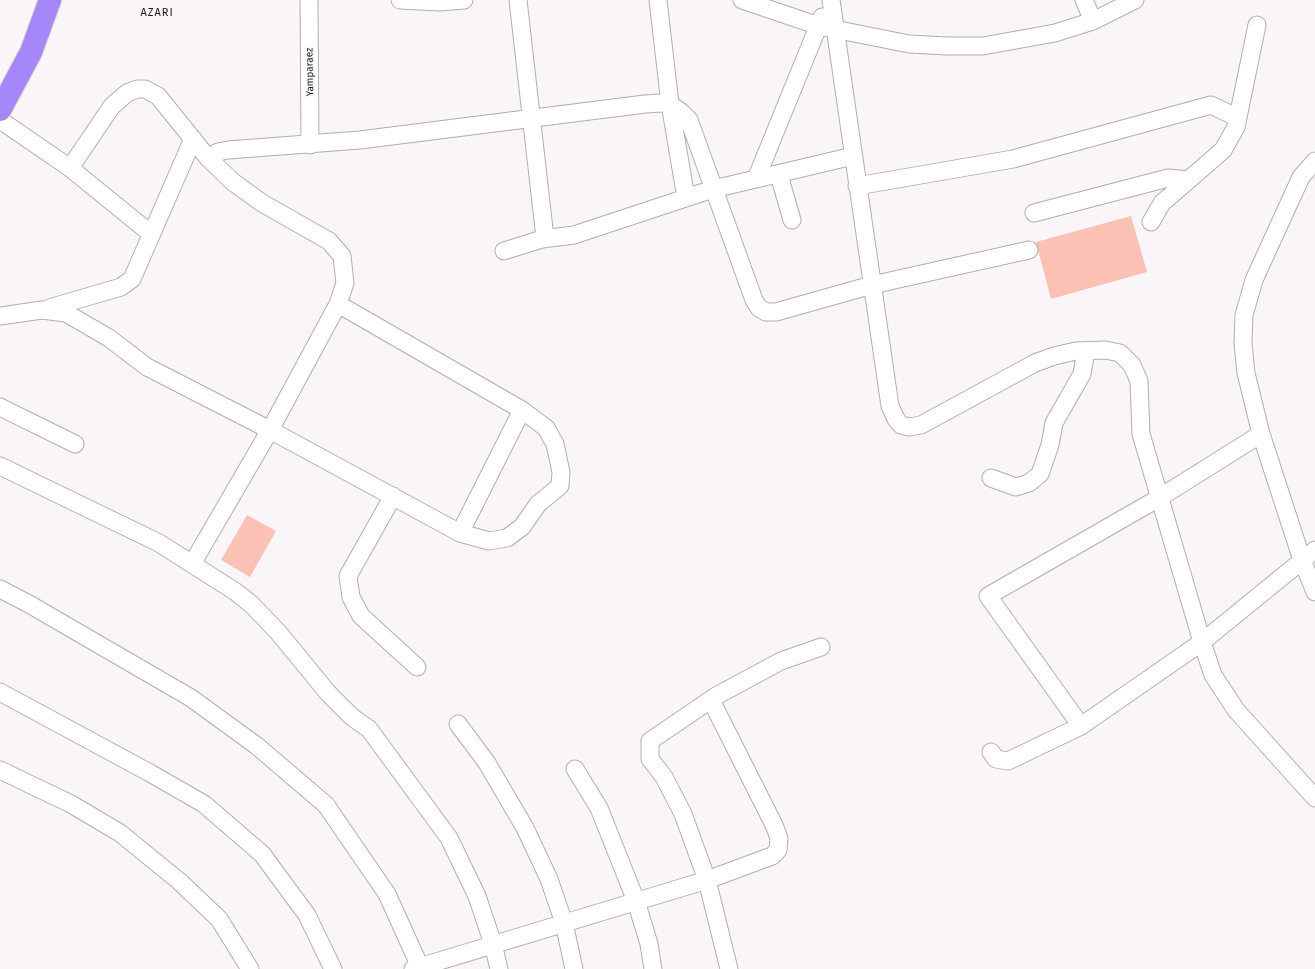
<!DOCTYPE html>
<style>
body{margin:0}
canvas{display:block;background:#faf5f9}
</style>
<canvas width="1315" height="969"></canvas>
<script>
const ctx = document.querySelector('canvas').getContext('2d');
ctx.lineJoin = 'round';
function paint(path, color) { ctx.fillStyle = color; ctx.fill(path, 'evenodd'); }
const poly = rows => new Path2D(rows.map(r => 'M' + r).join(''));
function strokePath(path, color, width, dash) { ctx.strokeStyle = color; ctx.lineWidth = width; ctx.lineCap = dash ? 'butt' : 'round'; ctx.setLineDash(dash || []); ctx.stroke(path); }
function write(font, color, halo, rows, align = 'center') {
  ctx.font = font + ' "Fira Sans",sans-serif'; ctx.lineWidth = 3; ctx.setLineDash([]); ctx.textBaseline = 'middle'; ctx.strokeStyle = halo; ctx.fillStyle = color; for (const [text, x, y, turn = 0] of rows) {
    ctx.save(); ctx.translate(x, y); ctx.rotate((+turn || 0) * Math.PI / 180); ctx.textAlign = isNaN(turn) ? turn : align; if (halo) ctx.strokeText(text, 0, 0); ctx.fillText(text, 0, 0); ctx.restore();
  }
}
paint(poly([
 [1131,216,1147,272,1051,299,1036,242],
 [247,515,276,531,250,577,221,560]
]), '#fbc1b5');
const minor = poly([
 [309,0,310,145],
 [400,0,439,2,464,0],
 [518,0,545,238],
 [658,0,670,104,686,198],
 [742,0,819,26,909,44,947,46,983,46,1055,33,1093,21,1135,0],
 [831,0,890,406,896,419,901,425,909,427,921,425,1035,363,1054,356,1076,351,1105,350,1120,353,1132,365,1139,381,1141,434,1202,642,1213,675,1236,710,1315,798],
 [1084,0,1093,21],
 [822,17,756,179,853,156],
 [0,120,70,168,150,233],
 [208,158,218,152,228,150,360,140,645,104,661,103,670,104,681,112,689,120,754,300,759,308,766,312,776,312,872,285,1029,250],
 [1315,161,1301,177,1254,280,1244,315,1243,343,1246,373,1261,434,1302,560,1315,592],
 [70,168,112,106,127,93,137,89,145,89,158,96,208,158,233,182,262,203,329,241,342,256,345,283,338,304,270,430,192,564],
 [779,175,792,220],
 [857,186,1013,159,1211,105,1238,118],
 [1034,213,1168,178,1188,180],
 [1151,222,1162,203,1223,150,1236,127,1257,25],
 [504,251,542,239,574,235,713,189,756,179],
 [49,308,121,287,132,279,193,139],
 [0,316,42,310,66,313,109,338,147,367,270,430,460,533,489,541,507,538,522,527,538,504,560,486,561,472,555,444,546,428,522,410,338,304],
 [0,407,75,444],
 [0,466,159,543,236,592,251,604,278,632,328,693,352,717,369,729,449,838,477,896,493,944,499,969],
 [991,478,1016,487,1029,483,1040,474,1050,445,1054,423,1082,374,1086,351],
 [393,496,348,576,351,597,361,616,417,667],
 [460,533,522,410],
 [0,589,29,604,191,698,257,746,326,805,387,894,421,969],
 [0,692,150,773,204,804,262,854,307,915,333,969],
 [458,724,487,763,525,828,549,879,564,923,574,969],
 [1081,726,988,596,1159,498,1261,434],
 [991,752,996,759,1008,761,1081,726,1202,642,1315,550],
 [575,769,599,808,636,901,649,944,653,969],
 [0,770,71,804,120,833,179,881,219,919,250,969],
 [413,969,707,880,772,856,778,850,779,838,774,825,711,700],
 [729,969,707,880,683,814,664,777,650,759,650,741,716,696,781,661,821,647]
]);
const highway = poly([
 [0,110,31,52,50,0]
]);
strokePath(minor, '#b1adb1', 19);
strokePath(highway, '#d2d1d2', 24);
strokePath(minor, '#fff', 17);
strokePath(highway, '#a587f9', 22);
write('10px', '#1d1b1d', '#faf5f9', [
 ["Yamparaez",310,72,-91]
]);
ctx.letterSpacing = '1px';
write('11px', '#1d1b1d', '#faf5f9', [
 ["AZARI",157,13]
]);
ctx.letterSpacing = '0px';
</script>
